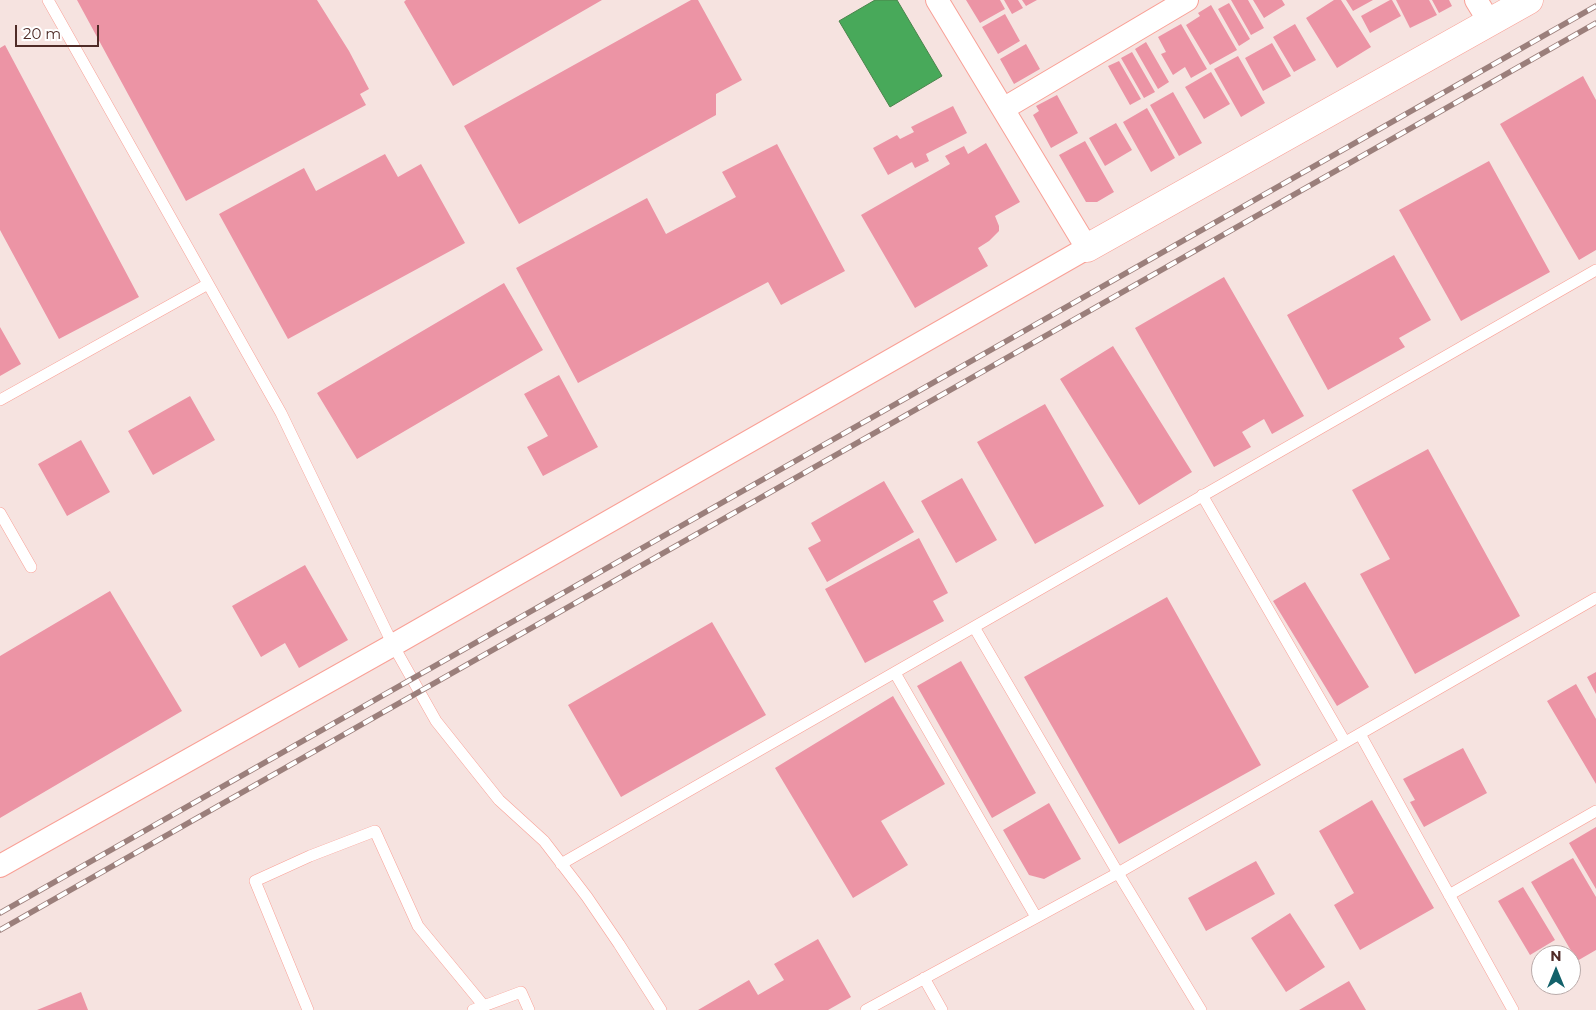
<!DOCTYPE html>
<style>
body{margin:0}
#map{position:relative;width:1596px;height:1010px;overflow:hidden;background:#f6e3e0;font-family:Montserrat,sans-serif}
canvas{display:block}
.north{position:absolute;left:1531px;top:945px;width:50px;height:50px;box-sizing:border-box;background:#fff;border:1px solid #b9aaa9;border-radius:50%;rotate:0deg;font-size:14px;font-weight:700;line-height:20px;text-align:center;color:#4f2b27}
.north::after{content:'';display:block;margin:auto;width:18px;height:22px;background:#12616a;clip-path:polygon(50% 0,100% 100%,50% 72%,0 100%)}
.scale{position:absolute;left:15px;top:25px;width:84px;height:22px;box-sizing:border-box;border:2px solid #4f2b27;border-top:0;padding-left:6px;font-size:15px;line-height:18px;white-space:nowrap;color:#4f2b27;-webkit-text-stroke:4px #fff;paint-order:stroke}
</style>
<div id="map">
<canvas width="1596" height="1010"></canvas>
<div class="north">N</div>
<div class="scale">20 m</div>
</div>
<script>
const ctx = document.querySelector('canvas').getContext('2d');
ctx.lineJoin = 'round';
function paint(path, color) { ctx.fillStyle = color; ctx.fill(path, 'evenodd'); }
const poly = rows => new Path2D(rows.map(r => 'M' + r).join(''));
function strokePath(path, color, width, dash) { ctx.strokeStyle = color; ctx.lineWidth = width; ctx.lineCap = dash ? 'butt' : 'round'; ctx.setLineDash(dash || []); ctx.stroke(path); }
const water = poly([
 [875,0,897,0,942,76,890,107,839,21,875,0]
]);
paint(water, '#48a95a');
strokePath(water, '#4a834b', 1);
paint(poly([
 [77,0,317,0,349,51,369,89,360,94,366,105,186,201],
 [406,0,602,0,453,86,404,2],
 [691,0,698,0,742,80,716,94,716,115,519,224,464,126],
 [966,0,1000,0,1005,9,980,23],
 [1004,0,1018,0,1023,8,1012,14],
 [1022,0,1037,0,1026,6],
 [1231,0,1248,0,1264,28,1251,35],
 [1253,0,1282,0,1285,5,1264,18],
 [1334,0,1341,0,1371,47,1337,68,1306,18],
 [1346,0,1373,0,1353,11],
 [1390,0,1392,0,1401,16,1370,33,1361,16],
 [1396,0,1429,0,1437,15,1410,28],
 [1432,0,1449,0,1452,6,1439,13],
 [1229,3,1250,39,1239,46,1218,9],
 [1211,5,1237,50,1210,65,1186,25,1200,16,1198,13],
 [1005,14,1020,41,998,54,982,27],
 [1181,24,1207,69,1191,78,1185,67,1173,75,1161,54,1166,52,1158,37],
 [1295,24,1316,60,1294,72,1273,37],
 [1146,42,1169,82,1158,89,1135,49],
 [1272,43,1291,76,1263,91,1245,58],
 [1026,44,1040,69,1014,84,1000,59],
 [5,45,139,297,59,339,0,230,0,48],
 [1132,52,1155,92,1144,98,1121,58],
 [1238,56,1265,103,1241,117,1214,69],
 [1119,61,1141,99,1130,105,1108,66],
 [1211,72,1230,104,1204,119,1185,87],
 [1583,76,1596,100,1596,250,1579,260,1500,124],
 [1173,92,1202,143,1179,156,1150,105],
 [1057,95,1078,133,1051,148,1033,115,1039,111,1036,106],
 [953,106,967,133,926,154,929,161,915,168,912,162,888,175,873,148,897,135,900,139,914,132,911,127],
 [1147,108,1175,158,1151,172,1123,122],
 [1116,123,1132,150,1105,166,1089,138],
 [1085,141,1114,192,1097,202,1086,202,1059,155],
 [986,143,1020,202,995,216,999,226,999,231,989,241,978,248,988,266,915,308,861,215,950,164,945,156,964,146,968,154],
 [777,144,845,271,781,305,768,282,578,383,516,268,647,198,666,234,736,197,722,172],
 [385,154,398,177,421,164,465,243,288,339,219,214,304,168,316,191],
 [1489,161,1550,272,1461,321,1399,210],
 [1394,255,1431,320,1399,338,1405,347,1328,390,1287,315],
 [1224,277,1304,416,1272,434,1264,419,1242,432,1251,447,1214,467,1135,328],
 [504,283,543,350,357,459,317,393],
 [0,327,21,364,0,376],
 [1113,346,1192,472,1139,505,1060,379],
 [559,375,598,447,543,476,527,447,548,436,524,394],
 [190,396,215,440,153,475,128,431],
 [1045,404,1104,506,1035,544,977,442],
 [81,440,110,492,67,516,38,464],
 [1428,449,1520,616,1415,674,1360,574,1390,559,1352,490],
 [962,478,997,540,956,563,921,501],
 [884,481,914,532,827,582,808,548,821,541,811,523],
 [919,538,948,593,933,601,944,621,865,663,825,589],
 [305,565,348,640,299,668,285,643,261,657,232,606],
 [1305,582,1369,687,1337,706,1273,601],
 [110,591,182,711,0,818,0,656],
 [1167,597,1261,765,1119,844,1024,677],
 [712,622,766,715,621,797,568,705],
 [961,661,1036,793,992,818,917,686],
 [1596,672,1596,694,1587,677],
 [1576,684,1596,719,1596,784,1547,701],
 [893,696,945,784,881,821,908,865,853,898,775,768],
 [1463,748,1487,793,1424,827,1410,802,1415,800,1403,779],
 [1372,800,1434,908,1360,950,1334,905,1354,893,1319,831],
 [1049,803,1081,859,1044,879,1029,875,1003,830],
 [1596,827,1596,889,1569,843],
 [1573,858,1596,897,1596,950,1577,961,1531,882],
 [1256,861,1275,894,1206,931,1188,898],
 [1523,887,1555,940,1530,955,1498,901],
 [1290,913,1325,967,1286,992,1251,938],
 [818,939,851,997,828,1010,698,1010,749,980,758,995,784,980,774,964],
 [1349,981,1366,1010,1299,1010],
 [81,992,88,1010,37,1010]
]), '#ec94a5');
const service = poly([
 [48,0,281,413,393,645,436,721,499,800,544,841,587,897,619,944,661,1010],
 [0,400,208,284],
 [1202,495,1345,742],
 [0,513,31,567],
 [974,627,1118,873,1201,1010],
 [895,673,1036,917],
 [1360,734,1513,1010],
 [561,864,1596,270],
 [1449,895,1596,811],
 [924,978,942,1010],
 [308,1010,255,881,310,856,375,831,418,926,484,1006],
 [473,1010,521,992,529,1010],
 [866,1010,1118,873,1596,598]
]);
const minor = poly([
 [1476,0,1490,23],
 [1003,109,1187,0],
 [0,866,393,645,1087,248,937,0]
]);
const tertiary = poly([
 [1087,248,1529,0]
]);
strokePath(service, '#f9a096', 12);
strokePath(minor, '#f9a096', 24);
strokePath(tertiary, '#f9a096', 29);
strokePath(service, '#fff', 11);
strokePath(minor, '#fff', 22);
strokePath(tertiary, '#fff', 28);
const rail = poly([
 [0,913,1596,6],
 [0,930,1596,23]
]);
strokePath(rail, '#9b7f7b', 5.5);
strokePath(rail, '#fff', 4, [11]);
</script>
